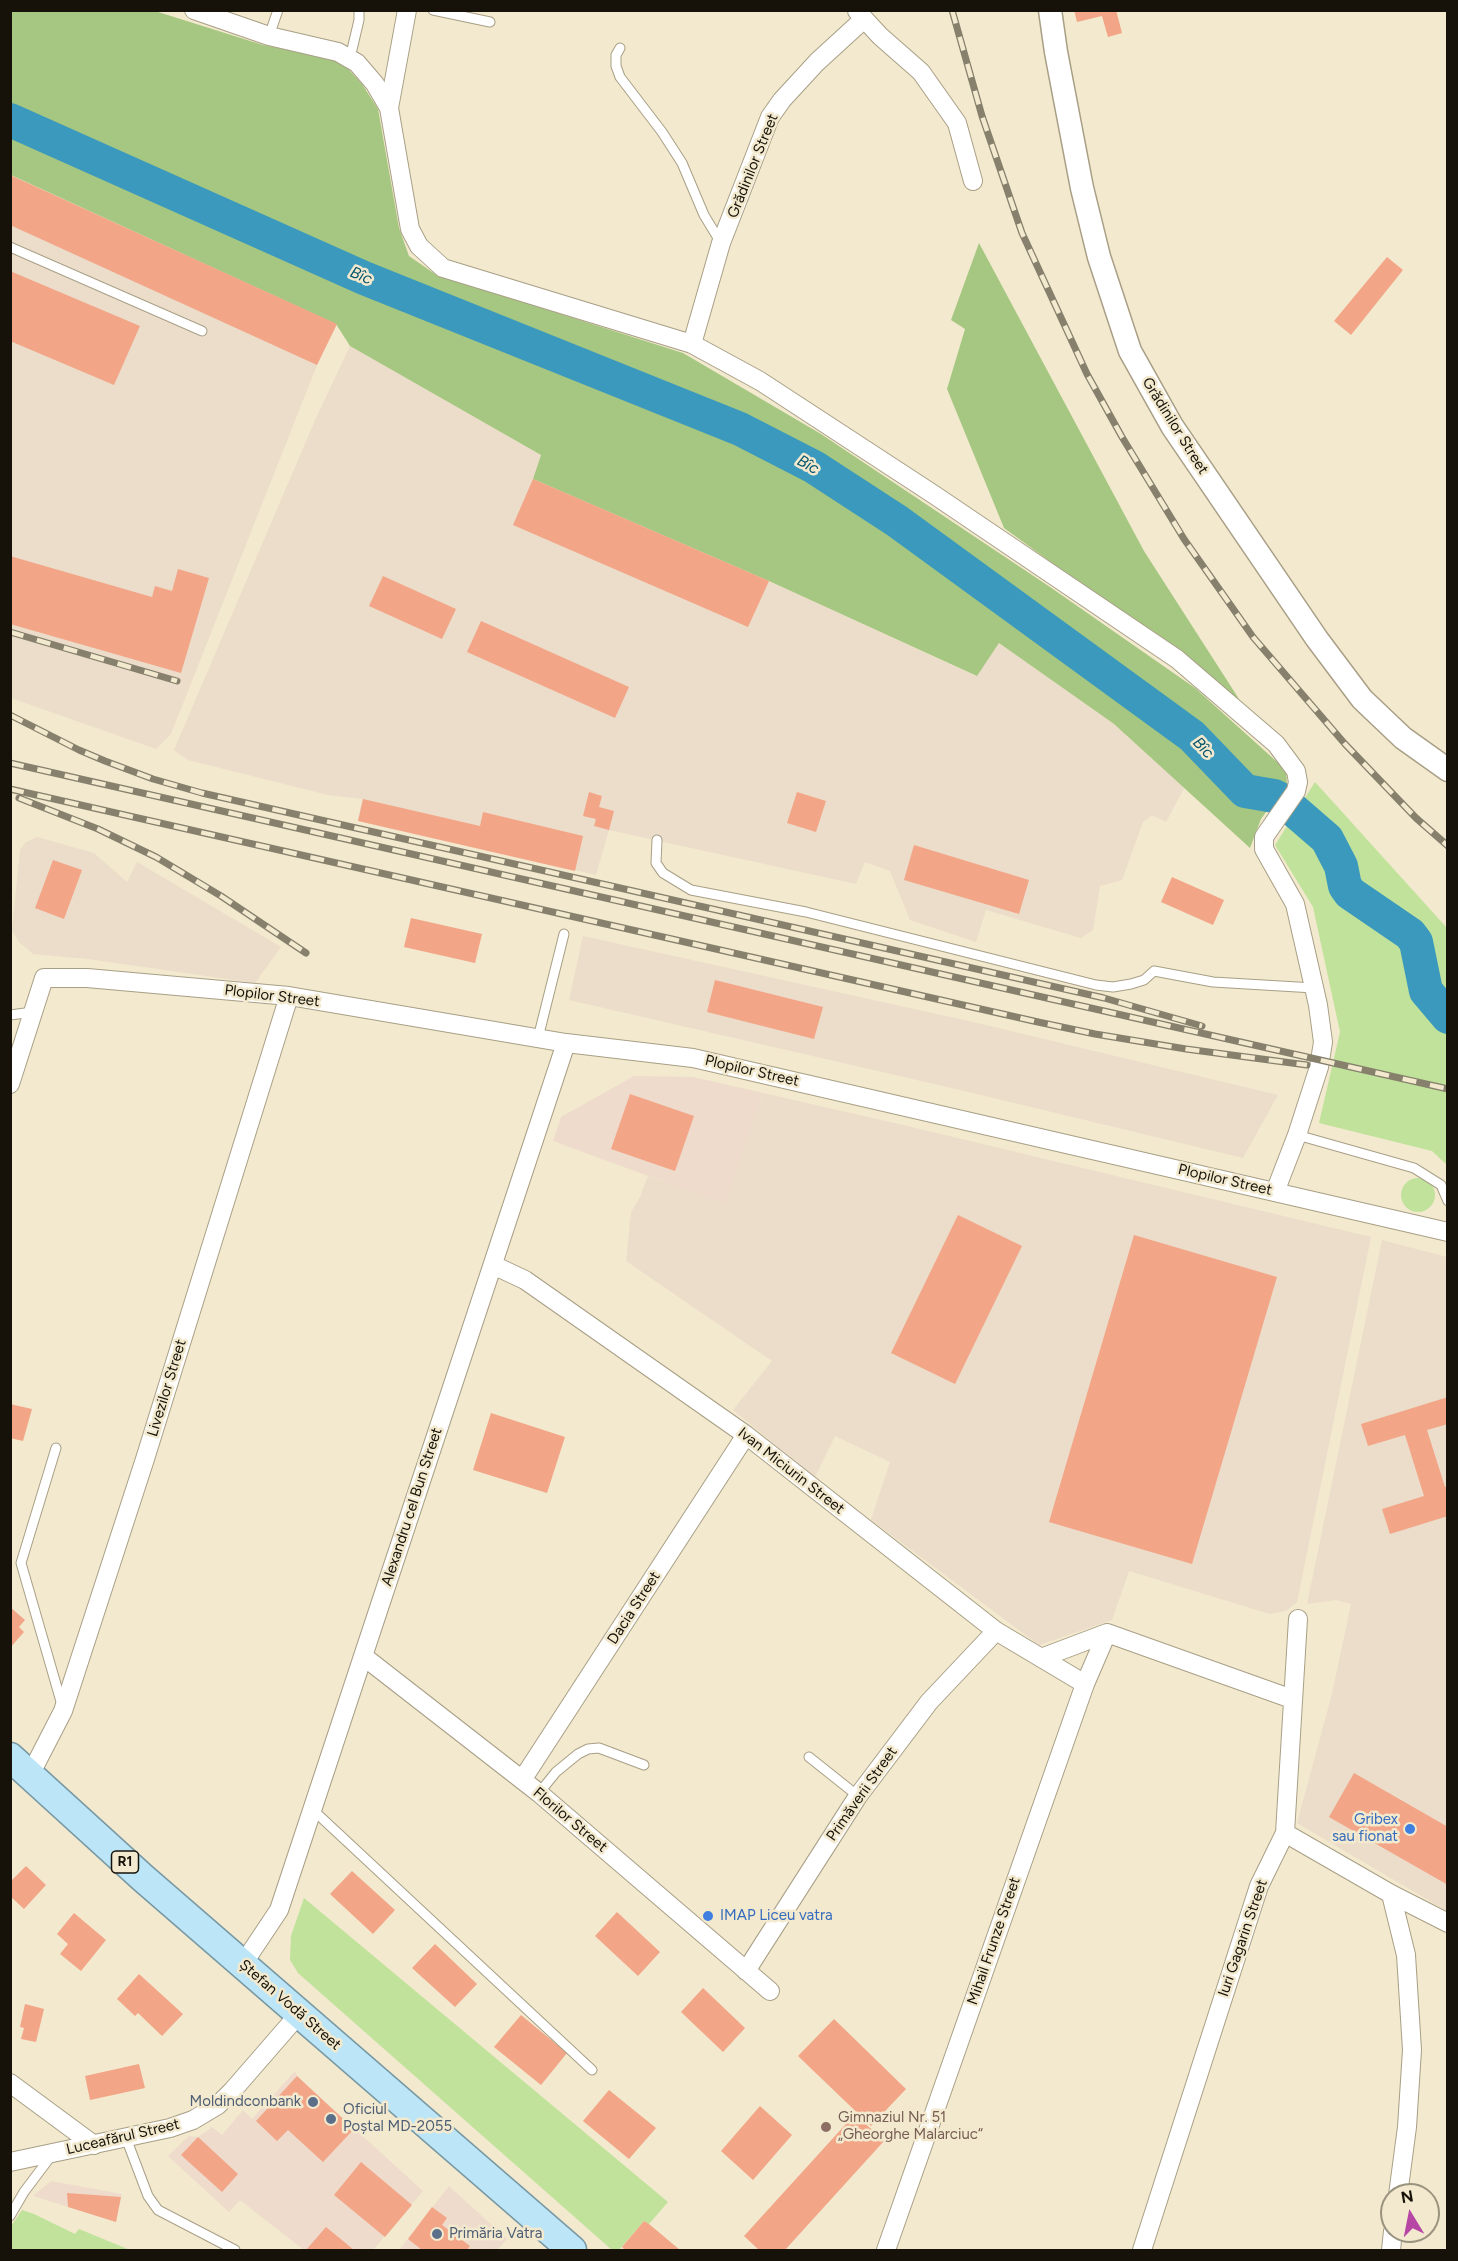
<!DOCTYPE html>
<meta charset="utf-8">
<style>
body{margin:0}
#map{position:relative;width:1458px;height:2261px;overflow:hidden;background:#f2e9ce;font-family:Figtree,sans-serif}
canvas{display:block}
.frame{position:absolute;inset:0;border:12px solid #161209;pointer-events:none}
.north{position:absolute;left:1380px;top:2183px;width:60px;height:60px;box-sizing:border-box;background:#f2e9ce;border:2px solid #9a937f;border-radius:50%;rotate:350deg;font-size:16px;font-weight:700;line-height:24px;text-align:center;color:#161209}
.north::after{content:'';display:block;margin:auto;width:21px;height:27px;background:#b647a4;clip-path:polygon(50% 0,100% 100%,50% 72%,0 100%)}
</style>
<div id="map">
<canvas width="1458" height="2261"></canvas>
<div class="frame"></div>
<div class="north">N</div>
</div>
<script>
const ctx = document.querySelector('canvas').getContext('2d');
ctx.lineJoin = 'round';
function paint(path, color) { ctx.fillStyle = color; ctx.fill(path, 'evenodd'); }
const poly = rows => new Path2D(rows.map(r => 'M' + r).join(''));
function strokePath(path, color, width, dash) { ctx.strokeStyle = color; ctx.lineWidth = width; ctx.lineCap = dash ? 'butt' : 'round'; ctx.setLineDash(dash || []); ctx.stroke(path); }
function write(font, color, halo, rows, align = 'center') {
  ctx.font = font + ' Figtree,sans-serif'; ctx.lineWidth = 5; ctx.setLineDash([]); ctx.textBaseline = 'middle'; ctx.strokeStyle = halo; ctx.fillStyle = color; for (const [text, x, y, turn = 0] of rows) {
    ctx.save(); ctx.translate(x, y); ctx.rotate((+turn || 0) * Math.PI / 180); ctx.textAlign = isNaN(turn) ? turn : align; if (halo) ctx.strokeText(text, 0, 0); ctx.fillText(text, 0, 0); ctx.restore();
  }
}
paint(poly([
 [634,1076,693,1077,763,1093,725,1204,553,1141,561,1117],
 [295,2071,297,2076,423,2191,373,2250,304,2250,240,2200,229,2212,168,2156,189,2136,198,2137,212,2127,222,2135,243,2110,252,2119],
 [51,2181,122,2194,116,2222,33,2196],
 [449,2186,507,2239,497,2250,399,2250]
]), '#eedbcb');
paint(poly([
 [11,175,337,324,317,365,171,734,156,749,11,698],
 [350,346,541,455,534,479,769,581,976,676,999,643,1114,724,1184,788,1166,822,1152,815,1143,822,1122,880,1100,886,1093,930,1081,938,986,910,976,942,910,920,890,871,865,862,856,884,609,830,596,875,358,821,362,799,328,795,188,760,174,750,316,418],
 [37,837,94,853,127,882,137,862,281,947,255,983,88,959,33,954,19,942,12,930,20,850,26,842],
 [583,936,973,1022,1278,1095,1243,1158,956,1089,569,1000],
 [763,1093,903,1125,1371,1237,1297,1602,1286,1611,1270,1614,1129,1571,1112,1620,1039,1645,871,1520,890,1462,835,1436,815,1477,733,1410,772,1361,626,1261,631,1212,640,1197,648,1176,725,1204],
 [1382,1240,1447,1257,1447,1911,1297,1823,1332,1694,1351,1604,1336,1600,1307,1604]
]), '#ebddca');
paint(poly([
 [1315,782,1447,928,1447,1165,1432,1151,1319,1123,1340,1032,1313,907,1275,845],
 '1401 1195a17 17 0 1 1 34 0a17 17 0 1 1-34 0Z',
 [304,1898,668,2202,649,2224,644,2221,619,2250,612,2250,298,1973,290,1960,291,1936],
 [22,2210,34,2214,75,2234,79,2229,130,2250,11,2250,11,2226]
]), '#c0e29b');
paint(poly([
 [11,11,155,11,263,45,340,60,362,84,378,109,399,228,409,256,435,274,683,353,821,434,1050,587,1195,688,1286,770,1287,783,1261,819,1250,848,1114,724,999,643,977,676,769,581,533,479,541,455,350,346,336,324,11,175],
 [979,243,1144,551,1239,699,1004,528,947,389,965,329,951,320]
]), '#a6c781');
strokePath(poly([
 [10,120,364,278,740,429,814,467,897,521,1192,736,1245,791,1274,796,1282,800,1327,839,1341,866,1345,886,1350,893,1410,934,1416,942,1426,991,1448,1017]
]), '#3b99bd', 34);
paint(poly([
 [1074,10,1116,10,1122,33,1108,37,1102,16,1077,22],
 [10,175,337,324,317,365,10,225],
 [1387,257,1403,270,1351,335,1334,321],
 [10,271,140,326,114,385,10,341],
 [533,479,769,581,748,627,513,525],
 [10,556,152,597,155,586,172,591,178,569,209,578,181,673,10,624],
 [383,576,456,609,442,639,369,606],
 [481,621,629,687,615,718,467,652],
 [589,792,602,796,599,807,614,811,609,830,594,826,596,819,583,816],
 [797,792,826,801,816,832,787,823],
 [363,799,480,826,483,812,583,836,575,871,358,821],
 [914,845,1029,880,1019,914,904,880],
 [53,860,82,870,64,919,35,908],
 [1172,877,1224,900,1213,925,1161,902],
 [411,918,482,934,475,963,404,947],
 [715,980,823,1007,814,1039,707,1012],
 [630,1094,694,1116,675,1171,611,1149],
 [958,1215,1022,1246,955,1384,891,1353],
 [1134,1235,1277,1277,1192,1564,1049,1522],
 [1448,1397,1448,1424,1427,1430,1445,1487,1448,1486,1448,1516,1390,1534,1382,1509,1424,1496,1405,1435,1368,1446,1361,1424],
 [10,1404,32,1409,23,1441,10,1438],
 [491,1413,565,1437,547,1493,473,1470],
 [10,1607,25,1620,19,1627,24,1632,10,1648],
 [1354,1773,1448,1827,1448,1885,1329,1817],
 [26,1866,46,1885,24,1909,10,1896,10,1882],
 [352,1871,395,1910,373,1934,330,1894],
 [617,1912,660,1952,638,1976,595,1936],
 [74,1913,106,1940,81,1971,60,1954,68,1944,57,1934],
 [435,1944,477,1984,455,2007,412,1968],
 [139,1974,183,2014,162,2036,138,2013,135,2016,117,1999],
 [703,1988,745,2028,723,2052,681,2012],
 [25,2004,44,2009,36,2042,21,2039,24,2028,20,2027],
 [521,2015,567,2053,541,2085,494,2047],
 [834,2019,906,2089,871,2126,798,2056],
 [139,2064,145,2088,90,2100,85,2076],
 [297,2076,354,2129,323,2162,288,2130,277,2141,256,2121],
 [609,2090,656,2128,629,2159,583,2121],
 [760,2106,792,2135,753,2180,721,2151],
 [855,2114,884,2141,785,2250,759,2250,744,2236],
 [198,2137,238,2174,222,2192,181,2155],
 [361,2162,412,2205,385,2237,334,2195],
 [67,2193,121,2197,116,2222,68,2207],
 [432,2207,447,2218,442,2225,470,2246,467,2250,422,2250,408,2239],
 [644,2221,649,2224,680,2250,625,2250,622,2247],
 [326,2227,354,2250,306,2250]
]), '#f3a587');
const service = poly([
 [433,10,490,22],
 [269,36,278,10],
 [620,48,616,55,616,66,620,77,662,132,682,163,704,215,721,243],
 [350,58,359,20,359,10],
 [10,247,202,331],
 [657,840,656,863,663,873,691,890,806,912,1096,985,1113,987,1131,984,1144,980,1154,971,1213,982,1314,988],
 [10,1015,33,1012],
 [538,1038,564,934],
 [1297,1135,1414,1168,1441,1185,1448,1201],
 [56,1448,21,1563,62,1705],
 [809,1757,858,1796],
 [539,1793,556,1772,578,1754,588,1749,599,1748,644,1765],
 [312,1809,592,2070],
 [126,2138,148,2196,158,2210,235,2250],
 [10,2216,24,2192,51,2156]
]);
const minor = poly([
 [194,10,269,36,338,52,357,63,375,84,389,108,410,229,419,246,443,268,692,344,760,381,933,494,1177,659,1276,744,1296,771,1298,782,1296,791,1264,837,1264,849,1295,904,1318,1005,1323,1042,1319,1067,1297,1135,1275,1192],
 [857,11,880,36,921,72,957,123,973,181],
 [389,108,407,10],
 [692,344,721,243,770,117,782,100,817,62,864,19],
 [10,1084,44,978,87,978,289,996,566,1043,693,1058,1448,1232],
 [493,1265,525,1280,746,1435,996,1631,1085,1684],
 [363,1656,539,1793,770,1991],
 [1041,1658,1107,1633,1292,1699],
 [30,1775,63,1711,145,1459,289,996],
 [522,1780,746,1435],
 [1285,1833,1391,1894,1448,1923],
 [1391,1894,1406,1955,1412,2050,1407,2127,1398,2195],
 [243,1964,279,1910,566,1043],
 [746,1971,858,1796,929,1702,996,1631],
 [10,2083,94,2145],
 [10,2162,170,2128,193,2120,218,2105,233,2090,299,2014],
 [886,2250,1085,1684,1107,1633],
 [1142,2250,1259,1886,1285,1833,1298,1619],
 [1391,2250,1393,2231]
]);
const tertiary = poly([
 [1050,10,1056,52,1082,188,1099,257,1130,351,1172,426,1317,639,1362,699,1403,738,1448,770]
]);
const trunk = poly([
 [10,1757,143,1878,572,2250]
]);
strokePath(service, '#a89f86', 11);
strokePath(minor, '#a89f86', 20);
strokePath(tertiary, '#a89f86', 25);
strokePath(trunk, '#7898a3', 31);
strokePath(service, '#fff', 9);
strokePath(minor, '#fff', 18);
strokePath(tertiary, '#fff', 22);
strokePath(trunk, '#bce6f8', 28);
const rail = poly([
 [952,10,982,116,1022,233,1087,374,1122,437,1184,539,1253,637,1345,744,1416,818,1448,846],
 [10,632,177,681],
 [10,715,79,750,105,761,153,779,202,793,1104,998,1202,1026],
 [10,763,1448,1089],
 [10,789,1038,1022,1095,1034,1186,1049,1307,1065],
 [19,798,98,829,156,857,221,896,306,953]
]);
strokePath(rail, '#86806d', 7);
strokePath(rail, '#f2e9ce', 4.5, [14]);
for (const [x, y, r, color] of [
 [1410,1829,6,"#3f7fe0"],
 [708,1916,6,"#3f7fe0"],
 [313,2102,6,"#5c6f8a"],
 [331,2119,6,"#5c6f8a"],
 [826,2127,6,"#8d6e63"],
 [437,2234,6,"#5c6f8a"]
]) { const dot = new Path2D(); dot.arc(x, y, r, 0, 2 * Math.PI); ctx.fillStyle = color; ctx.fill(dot); strokePath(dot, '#f2e9ce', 2); }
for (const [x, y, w] of [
 [125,1862,27]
]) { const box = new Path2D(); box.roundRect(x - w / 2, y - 11, w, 22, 4.5); ctx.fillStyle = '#f2e9ce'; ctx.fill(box); strokePath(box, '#161209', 1.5); }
write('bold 14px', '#161209', null, [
 ["R1",125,1862]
]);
write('15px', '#161209', '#f2e9ce', [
 ["Grădinilor Street",753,166,-68],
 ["Grădinilor Street",1175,426,58],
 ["Plopilor Street",272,996,7],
 ["Plopilor Street",752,1071,13],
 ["Plopilor Street",1225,1180,13],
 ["Livezilor Street",167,1388,-73],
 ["Ivan Miciurin Street",791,1471,38],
 ["Alexandru cel Bun Street",412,1507,-72],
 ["Dacia Street",634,1608,-57],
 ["Primăverii Street",862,1794,-55],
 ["Florilor Street",570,1820,40],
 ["Iuri Gagarin Street",1243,1938,-71],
 ["Mihail Frunze Street",994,1941,-71],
 ["Ștefan Vodă Street",290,2005,41],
 ["Luceafărul Street",123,2137,-13]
]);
write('15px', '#366cbe', '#f2e9ce', [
 ["Gribex",1398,1820],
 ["sau fionat",1398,1837],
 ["IMAP Liceu vatra",720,1916,"left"]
], 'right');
write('15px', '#4e5e75', '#f2e9ce', [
 ["Moldindconbank",301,2102,"right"],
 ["Oficiul",343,2110],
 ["Poștal MD-2055",343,2127],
 ["Primăria Vatra",449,2234]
], 'left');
write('15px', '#785e54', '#f2e9ce', [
 ["Gimnaziul Nr. 51",838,2118],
 ["„Gheorghe Malarciuc“",838,2135]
], 'left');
write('italic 16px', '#05556e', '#f2e9ce', [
 ["Bîc",361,276,23],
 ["Bîc",808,465,29],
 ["Bîc",1203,748,46]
]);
</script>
